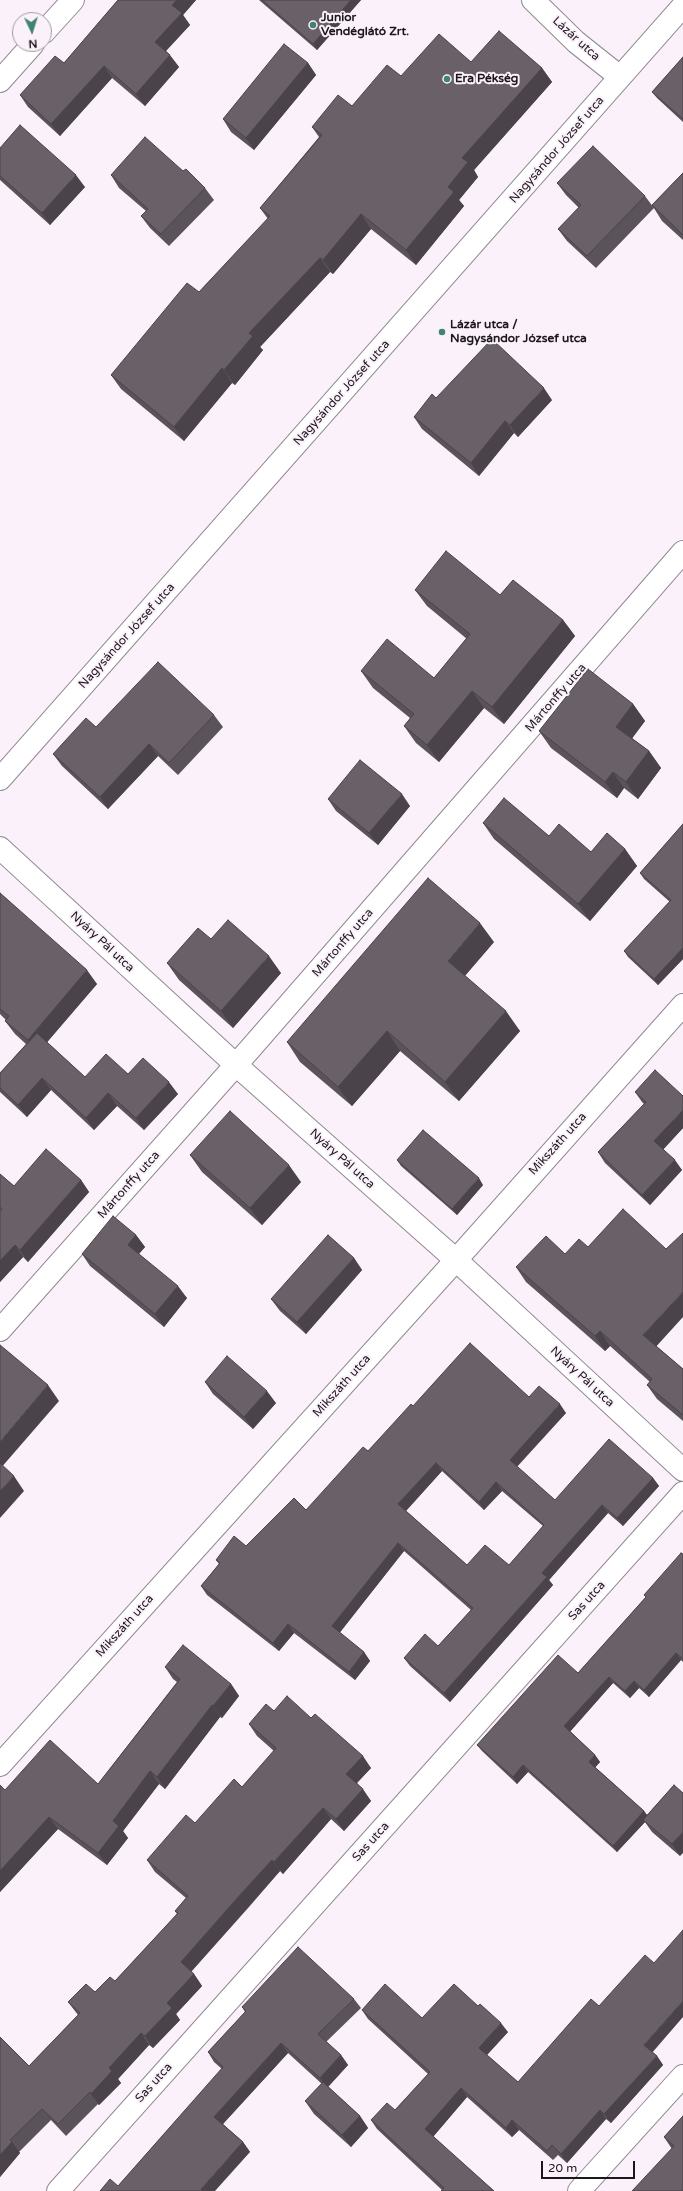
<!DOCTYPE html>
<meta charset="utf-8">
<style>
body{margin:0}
#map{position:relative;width:683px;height:2191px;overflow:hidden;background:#fbf1fa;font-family:"Varela Round",sans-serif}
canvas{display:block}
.north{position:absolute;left:12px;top:12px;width:40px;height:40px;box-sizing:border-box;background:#fbf1fa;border:1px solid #a19aa1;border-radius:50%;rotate:176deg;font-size:11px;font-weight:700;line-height:16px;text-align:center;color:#1b171b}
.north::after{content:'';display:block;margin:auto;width:14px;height:18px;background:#3f8376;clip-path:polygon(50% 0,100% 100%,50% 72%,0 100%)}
.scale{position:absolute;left:541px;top:2161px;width:94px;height:18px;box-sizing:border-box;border:2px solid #1b171b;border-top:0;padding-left:5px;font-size:12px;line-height:14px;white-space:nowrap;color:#1b171b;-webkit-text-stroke:3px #fbf1fa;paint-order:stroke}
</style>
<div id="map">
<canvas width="683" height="2191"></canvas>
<div class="north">N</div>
<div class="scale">20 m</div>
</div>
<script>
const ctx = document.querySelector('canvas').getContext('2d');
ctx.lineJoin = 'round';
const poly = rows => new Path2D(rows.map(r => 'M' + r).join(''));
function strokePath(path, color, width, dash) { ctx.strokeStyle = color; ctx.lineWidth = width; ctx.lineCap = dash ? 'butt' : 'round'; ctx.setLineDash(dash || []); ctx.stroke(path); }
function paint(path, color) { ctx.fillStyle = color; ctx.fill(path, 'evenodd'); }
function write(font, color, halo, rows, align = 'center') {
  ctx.font = font + ' "Varela Round",sans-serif'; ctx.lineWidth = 4; ctx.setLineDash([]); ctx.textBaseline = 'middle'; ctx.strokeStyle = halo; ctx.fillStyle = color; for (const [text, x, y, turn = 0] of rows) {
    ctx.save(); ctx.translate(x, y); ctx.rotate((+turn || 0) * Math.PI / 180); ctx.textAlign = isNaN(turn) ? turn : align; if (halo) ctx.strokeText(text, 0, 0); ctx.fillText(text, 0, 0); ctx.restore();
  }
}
const minor = poly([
 [533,0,576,42,620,77],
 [44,32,73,0],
 [0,81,33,44],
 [0,779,683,6],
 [0,848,236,1065,456,1260,683,1470],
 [0,1330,250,1049,683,552],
 [0,1765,456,1260,683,1005],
 [58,2191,683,1493],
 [579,2191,683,2076]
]);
strokePath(minor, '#928992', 24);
strokePath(minor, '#fff', 22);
paint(poly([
 [118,0,196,0,183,15,190,25,166,51,179,67,145,106,112,78,60,136,28,107,20,95,64,63],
 [259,0,361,0,317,50],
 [683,57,683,122,657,98,652,92],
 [471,62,542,68,552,82,474,170,478,177,459,200,464,206,416,265,371,229,333,274,330,272,260,347,263,350,235,385,232,383,184,441,121,389,111,375,199,292,268,219,260,208,319,137,312,127,352,106,401,76],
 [308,63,316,75,254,150,231,132,223,119],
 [0,148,85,187,50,225,0,180],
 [183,171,205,188,214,200,169,246,150,228,141,216,146,211,119,188,111,175],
 [683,173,683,240,662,221,652,205],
 [557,183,645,196,654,208,596,268,567,241,558,229,579,208,566,195],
 [436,398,552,400,518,437,514,433,479,476,422,429,414,417],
 [415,590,500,595,563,620,575,636,504,724,484,708,439,762,416,743,404,726,410,718,373,688,361,671,434,678,467,639,427,606],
 [633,704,645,721,632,738,649,751,661,768,638,799,624,788,617,798,551,748,539,731],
 [214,715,223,727,178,775,158,756,108,809,62,766,53,754,96,727],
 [328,799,410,806,378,845,336,811],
 [483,823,549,836,591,852,625,849,637,866,590,921,494,839],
 [683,824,683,959,658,985,628,957,624,951,670,902,644,879,640,873],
 [0,893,97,984,47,1042,85,1077,128,1074,178,1094,144,1130,117,1106,94,1130,51,1090,27,1117,0,1092,0,1073,26,1044,15,1034,5,1021,6,1020,0,1014],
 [211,939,281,973,233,1028,179,980,167,963],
 [494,942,465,976,520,1031,459,1101,400,1051,352,1106,300,1062,287,1042],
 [635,1092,683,1128,663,1149,682,1170,650,1205,605,1163,598,1152,644,1104,642,1102],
 [190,1155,301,1182,262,1225,202,1172],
 [397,1160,483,1185,457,1215,401,1166],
 [0,1174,14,1186,81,1180,89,1192,28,1262,23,1257,0,1282],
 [136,1235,145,1247,139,1254,187,1298,164,1327,90,1266,82,1254],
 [354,1258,362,1270,306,1334,280,1311,271,1299],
 [516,1267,656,1346,683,1369,683,1421,657,1399,647,1385,650,1382,610,1346,605,1351,526,1282],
 [205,1382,276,1403,253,1429,213,1394],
 [529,1397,566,1413,517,1467,555,1500,653,1478,659,1486,623,1526,608,1513,549,1580,553,1585,450,1702,410,1666,404,1658,438,1646,471,1610,404,1551,339,1633,364,1652,370,1661,355,1680,294,1633,279,1651,207,1595,201,1586,219,1564,216,1560,246,1546,306,1510,368,1451,413,1406],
 [442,1471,484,1510,502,1491,543,1526,509,1565,467,1565,406,1511],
 [683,1554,683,1662,681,1660,649,1697,639,1688,630,1698,613,1683,570,1731,595,1755,600,1762,595,1767,644,1811,647,1815,674,1785,680,1856,652,1832,645,1822,617,1852,528,1772,517,1784,482,1751,477,1745,578,1673,646,1597,644,1595],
 [165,1667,231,1684,239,1696,222,1718,220,1717,165,1789,159,1784,123,1831,128,1838,107,1865,58,1829,0,1892,0,1785,5,1790,98,1784,177,1682,173,1679],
 [274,1711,311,1718,371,1768,357,1783,371,1801,344,1831,331,1819,283,1874,280,1871,249,1907,191,1972,194,1974,202,1986,176,2014,180,2020,153,2048,149,2045,118,2079,121,2083,99,2105,98,2104,66,2136,51,2120,19,2152,20,2153,0,2177,0,2037,29,2066,78,2015,68,2002,95,1992,115,1981,177,1914,175,1911,186,1898,155,1872,147,1860,242,1787,274,1751,257,1736,249,1724],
 [354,1999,361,2008,326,2042,341,2055,348,2065,328,2087,360,2116,368,2128,351,2147,314,2114,305,2101,322,2084,288,2053,223,2124,243,2142,250,2152,118,2186,222,2069,214,2062,208,2052,245,2012,242,2007],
 [362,2010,422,2018,508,2032,487,2055,518,2082,652,2052,657,2056,663,2065,611,2123,606,2119,567,2163,558,2155,553,2160,519,2130,512,2137,467,2097,433,2137,494,2191,442,2190,377,2129,371,2120,395,2110,428,2074,368,2019],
 [683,2116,683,2191,672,2149,664,2137]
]), '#5a5359');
paint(poly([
 [177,0,196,0,183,15,190,25,163,54,155,42,172,5],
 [351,0,361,0,317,50,313,44],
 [170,55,179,67,145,106,136,94],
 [308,63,316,75,254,150,246,138],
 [104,66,112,78,60,136,51,124],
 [542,68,552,82,474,170,478,177,459,200,464,206,416,265,406,250,448,187,462,158],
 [76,175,85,187,50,225,42,213],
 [361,214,371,229,333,274,323,260],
 [320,258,330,272,260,347,263,350,235,385,224,370,249,333],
 [222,368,232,383,184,441,174,427],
 [544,388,552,400,518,437,510,425],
 [505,421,514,433,479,476,471,463],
 [563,620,575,636,504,724,492,707],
 [472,691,484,708,439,762,427,745],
 [633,704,645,721,628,744,616,727],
 [149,744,158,756,108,809,100,797],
 [649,751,661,768,638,799,626,782],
 [613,772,624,788,617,798,605,782],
 [402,794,410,806,378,845,369,833],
 [625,849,637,866,590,921,578,904],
 [480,923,494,942,461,980,448,961],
 [683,948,683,959,658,985,654,979],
 [269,956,281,973,233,1028,221,1011],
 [87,970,97,984,37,1054,28,1040],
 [506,1011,520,1031,459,1101,445,1082],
 [387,1031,400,1051,352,1106,338,1087],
 [42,1078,51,1090,27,1117,18,1105],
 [169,1082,178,1094,144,1130,136,1118],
 [108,1093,117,1106,94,1130,86,1118],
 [683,1110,683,1128,662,1151,654,1141],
 [675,1160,682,1170,650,1205,642,1195],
 [289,1165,301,1182,262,1225,250,1208],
 [479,1178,483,1185,457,1215,452,1209],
 [81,1180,89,1192,28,1262,20,1250],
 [136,1235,145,1247,136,1257,128,1245],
 [15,1245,23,1257,0,1282,0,1261],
 [354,1258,362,1270,306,1334,297,1322],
 [178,1286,187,1298,164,1327,155,1314],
 [683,1292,683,1317,653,1350,643,1335],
 [600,1331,610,1346,605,1351,595,1336],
 [48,1385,59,1401,0,1469,0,1442],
 [267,1391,276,1403,253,1429,244,1417],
 [560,1404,566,1413,515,1468,510,1460],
 [436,1463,442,1471,404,1513,398,1504],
 [14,1476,24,1491,0,1518,0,1491],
 [653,1478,659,1486,623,1526,617,1518],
 [496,1482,502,1491,484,1510,479,1502],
 [602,1505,608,1513,549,1580,553,1585,450,1702,444,1693,542,1573],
 [398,1543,404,1551,338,1635,332,1626],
 [288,1624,294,1633,279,1651,273,1643],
 [364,1652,370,1661,355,1680,349,1672],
 [676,1653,681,1660,649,1697,644,1690],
 [609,1677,613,1683,569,1733,564,1726],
 [634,1681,639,1688,630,1698,625,1691],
 [231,1684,239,1696,222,1718,213,1706],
 [212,1705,220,1717,165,1789,157,1777],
 [595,1755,600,1762,594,1769,589,1762],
 [363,1756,371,1768,354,1786,346,1774],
 [523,1765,528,1772,517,1784,513,1777],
 [150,1771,159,1784,123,1831,128,1838,107,1865,98,1853,113,1821],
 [363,1789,371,1801,344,1831,336,1819],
 [323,1808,331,1819,283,1874,274,1862],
 [644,1811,649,1818,643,1820,645,1822,617,1852,613,1846],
 [49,1817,58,1829,0,1892,0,1871],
 [683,1832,683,1853,680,1856,672,1844],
 [272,1860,280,1871,189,1974,181,1962],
 [194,1974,202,1986,176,2014,180,2020,153,2048,145,2036,167,2003],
 [683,2001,683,2017,651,2054,644,2045],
 [501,2023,508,2032,485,2057,479,2048],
 [141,2033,149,2045,118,2079,121,2083,99,2105,91,2094,109,2068],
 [281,2043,288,2053,221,2126,214,2117],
 [341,2055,348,2065,327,2088,320,2078],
 [657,2056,663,2065,611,2123,604,2114],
 [461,2088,467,2097,431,2139,425,2129],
 [600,2110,606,2119,567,2163,561,2154],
 [360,2116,368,2128,351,2147,342,2135],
 [512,2120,519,2130,512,2137,506,2128],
 [12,2142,20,2153,0,2177,0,2155],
 [243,2142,250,2152,215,2191,202,2191,201,2189]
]), '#4a4349');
const building = poly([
 [118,0,177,0,172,5,182,13,155,42,170,55,136,94,104,66,51,124,20,95,55,56,64,63,118,0],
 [262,0,351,0,313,44,262,0],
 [499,31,542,68,462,158,468,162,448,187,454,192,406,250,361,214,323,260,320,258,249,333,253,336,224,370,222,368,174,427,111,375,187,283,199,292,270,216,260,208,322,135,312,127,338,95,352,106,387,65,401,76,439,34,471,62,499,31],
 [284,44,308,63,246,138,223,119,284,44],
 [683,57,683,119,652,92,683,57],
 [20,125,76,175,42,213,0,176,0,148,20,125],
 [145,137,183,171,186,169,205,188,161,234,141,216,148,209,111,175,145,137],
 [593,146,645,196,587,256,558,229,581,205,557,183,593,146],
 [683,173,683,235,652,205,683,173],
 [492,339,544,388,510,425,505,421,471,463,414,417,432,394,436,398,492,339],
 [446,551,500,595,513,580,563,620,492,707,472,691,427,745,404,726,414,714,361,671,387,639,434,678,470,634,415,590,446,551],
 [158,662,214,715,169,763,149,744,100,797,53,754,86,718,96,727,158,662],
 [588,669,633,704,616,727,649,751,626,782,613,772,605,782,539,731,588,669],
 [360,760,402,794,369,833,328,799,360,760],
 [504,798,549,836,559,824,591,852,607,833,625,849,578,904,483,823,504,798],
 [683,824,683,948,654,979,624,951,671,900,640,873,683,824],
 [428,878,480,923,448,961,506,1011,445,1082,387,1031,338,1087,287,1042,428,878],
 [0,893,87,970,28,1040,5,1021,9,1016,0,1009,0,893],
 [228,920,269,956,221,1011,167,963,198,928,211,939,228,920],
 [37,1033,85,1077,106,1054,128,1074,143,1058,169,1082,136,1118,108,1093,86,1118,42,1078,18,1105,0,1088,0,1073,37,1033],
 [655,1070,683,1096,683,1110,654,1141,675,1160,642,1195,598,1152,646,1102,635,1092,655,1070],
 [230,1111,289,1165,250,1208,190,1155,230,1111],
 [423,1130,479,1178,452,1209,397,1160,423,1130],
 [46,1149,81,1180,20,1250,15,1245,0,1261,0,1211,2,1209,0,1207,0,1174,14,1186,46,1149],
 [623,1209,666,1249,683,1233,683,1292,643,1335,683,1369,683,1415,647,1385,652,1379,600,1331,595,1336,516,1267,546,1236,565,1254,579,1239,588,1247,623,1209],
 [113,1216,136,1235,128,1245,178,1286,155,1314,82,1254,113,1216],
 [328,1235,354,1258,297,1322,271,1299,328,1235],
 [470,1343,529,1397,539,1386,560,1404,510,1460,555,1500,609,1439,653,1478,617,1518,602,1505,542,1573,547,1577,444,1693,404,1658,425,1634,438,1646,473,1608,398,1543,332,1626,364,1652,349,1672,288,1624,273,1643,201,1586,220,1563,216,1560,234,1536,246,1546,294,1498,306,1510,363,1447,368,1451,411,1404,413,1406,470,1343],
 [436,1463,479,1502,496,1482,544,1525,509,1565,485,1545,467,1565,398,1504,436,1463],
 [0,1345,48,1385,0,1442,0,1345],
 [227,1356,267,1391,244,1417,205,1382,227,1356],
 [0,1463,14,1476,0,1491,0,1463],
 [681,1553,683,1554,683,1659,676,1653,644,1690,634,1681,625,1691,609,1677,564,1726,595,1755,589,1762,644,1811,613,1846,523,1765,513,1777,477,1745,558,1655,578,1673,646,1597,644,1595,681,1553],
 [183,1645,231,1684,213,1706,212,1705,157,1777,150,1771,113,1821,119,1826,98,1853,49,1817,0,1871,0,1785,5,1790,50,1740,98,1784,180,1679,165,1667,183,1645],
 [287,1696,311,1718,315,1714,363,1756,346,1774,363,1789,336,1819,323,1808,274,1862,272,1860,240,1895,181,1962,194,1974,167,2003,172,2008,145,2036,141,2033,109,2068,112,2071,91,2094,90,2092,58,2124,42,2109,10,2140,12,2142,0,2155,0,2037,29,2066,80,2013,68,2002,86,1984,95,1992,110,1977,115,1981,178,1913,175,1911,188,1896,147,1860,186,1815,195,1823,234,1779,242,1787,276,1748,249,1724,266,1704,274,1711,287,1696],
 [674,1785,683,1793,683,1832,672,1844,643,1820,674,1785],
 [683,1930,683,2001,644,2045,657,2056,604,2114,600,2110,561,2154,552,2145,547,2151,512,2120,506,2128,461,2088,425,2129,494,2191,441,2191,444,2188,371,2120,387,2103,395,2110,430,2072,362,2010,385,1984,422,2018,454,1984,478,2006,480,2004,501,2023,479,2048,518,2082,591,1999,599,2006,645,1955,654,1963,683,1930],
 [298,1947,354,1999,318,2034,341,2055,320,2078,281,2043,214,2117,243,2142,201,2189,203,2191,100,2191,110,2179,118,2186,223,2067,208,2052,246,2011,242,2007,298,1947],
 [323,2082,360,2116,342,2135,305,2101,323,2082],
 [683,2116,683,2191,632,2191,674,2146,664,2137,683,2116]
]);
paint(building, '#696068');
strokePath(building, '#4a4349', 1);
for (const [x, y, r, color] of [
 [313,25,4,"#3f8376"],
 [447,79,4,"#3f8376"],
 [442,332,4,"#3f8376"]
]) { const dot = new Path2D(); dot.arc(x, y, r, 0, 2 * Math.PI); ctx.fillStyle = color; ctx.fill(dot); strokePath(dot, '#fbf1fa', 1.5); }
write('bold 12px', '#1b171b', '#fbf1fa', [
 ["Junior",321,18],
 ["Vendéglátó Zrt.",321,32],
 ["Era Pékség",455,79],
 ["Lázár utca /",450,325],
 ["Nagysándor József utca",450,339]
], 'left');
write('12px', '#1b171b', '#fbf1fa', [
 ["Lázár utca",576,39,42],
 ["Nagysándor József utca",557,150,-49],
 ["Nagysándor József utca",342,393,-48],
 ["Nagysándor József utca",127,636,-48],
 ["Mártonffy utca",556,698,-49],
 ["Nyáry Pál utca",102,942,43],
 ["Mártonffy utca",343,943,-49],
 ["Mikszáth utca",558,1144,-48],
 ["Nyáry Pál utca",342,1159,42],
 ["Mártonffy utca",129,1185,-48],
 ["Nyáry Pál utca",582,1377,43],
 ["Mikszáth utca",342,1386,-48],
 ["Sas utca",587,1601,-48],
 ["Mikszáth utca",125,1626,-48],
 ["Sas utca",371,1842,-48],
 ["Sas utca",154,2083,-48]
]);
</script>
